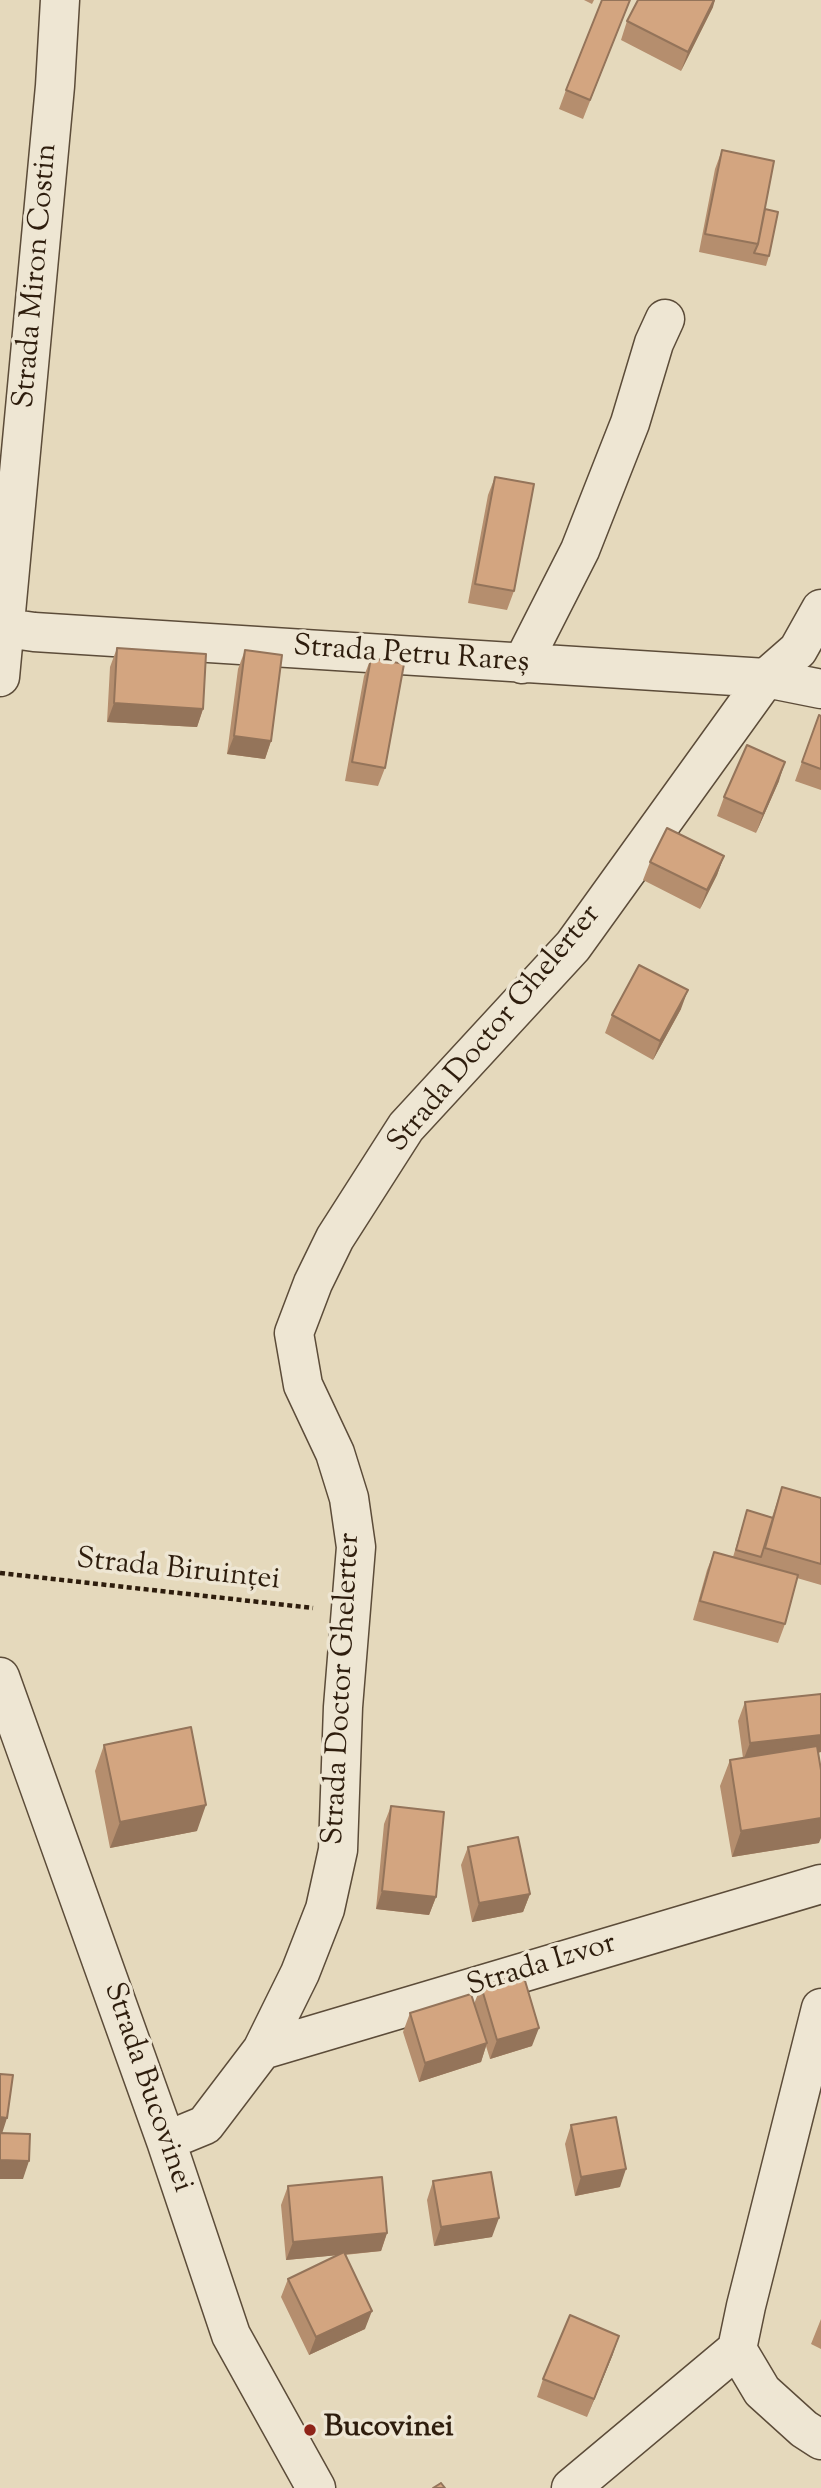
<!DOCTYPE html>
<meta charset="utf-8">
<style>
body{margin:0}
canvas{display:block;background:#e5d9bc}
</style>
<canvas width="821" height="2488"></canvas>
<script>
const ctx = document.querySelector('canvas').getContext('2d');
ctx.lineJoin = 'round';
const poly = rows => new Path2D(rows.map(r => 'M' + r).join(''));
function strokePath(path, color, width, dash) { ctx.strokeStyle = color; ctx.lineWidth = width; ctx.lineCap = dash ? 'butt' : 'round'; ctx.setLineDash(dash || []); ctx.stroke(path); }
function paint(path, color) { ctx.fillStyle = color; ctx.fill(path, 'evenodd'); }
function write(font, color, halo, rows, align = 'center') {
  ctx.font = font + ' "Sorts Mill Goudy",serif'; ctx.lineWidth = 7; ctx.setLineDash([]); ctx.textBaseline = 'middle'; ctx.strokeStyle = halo; ctx.fillStyle = color; for (const [text, x, y, turn = 0] of rows) {
    ctx.save(); ctx.translate(x, y); ctx.rotate((+turn || 0) * Math.PI / 180); ctx.textAlign = isNaN(turn) ? turn : align; if (halo) ctx.strokeText(text, 0, 0); ctx.fillText(text, 0, 0); ctx.restore();
  }
}
const street = poly([
 [0,627,34,632,766,678,821,689],
 [522,664,580,550,630,423,654,343,665,319],
 [0,677,55,86,60,0],
 [0,1677,166,2141,231,2335,316,2488],
 [821,2008,746,2306,737,2349,762,2391,804,2429,821,2440],
 [262,2050,821,1884],
 [166,2141,205,2125,262,2050,300,1973,325,1909,338,1850,343,1707,356,1547,349,1498,335,1453,303,1385,294,1333,313,1283,335,1238,406,1127,573,946,766,678,798,650,821,609],
 [571,2488,737,2349]
]);
strokePath(street, '#5c4c39', 41);
strokePath(poly([
 [0,1573,313,1608]
]), '#2e1d0d', 4.5, [5, 3.5]);
strokePath(street, '#eee6d3', 38);
paint(poly([
 [584,0,594,0,592,4],
 [630,0,583,119,559,109,566,90],
 [713,7,681,71,621,40,627,21],
 [722,150,765,209,769,256,766,266,699,252,715,169],
 [495,477,514,591,507,610,468,603,488,495],
 [117,648,203,709,197,727,107,722,110,667],
 [245,650,271,741,265,759,227,754,238,669],
 [371,658,385,768,378,786,345,781,364,676],
 [819,715,821,716,821,790,795,781],
 [779,781,756,833,717,816,724,797],
 [724,856,717,875,700,909,643,880,650,862],
 [681,1009,653,1060,605,1033,612,1015],
 [782,1487,821,1498,821,1585,797,1578,785,1624,778,1643,693,1620,707,1570,714,1552,733,1557,747,1510,772,1517],
 [745,1702,821,1752,818,1753,819,1843,732,1857,720,1786,730,1760,743,1758,738,1721],
 [104,1745,197,1831,110,1848,95,1771],
 [391,1806,436,1897,429,1915,376,1909,384,1824],
 [468,1847,530,1894,523,1912,472,1922,461,1865],
 [481,1986,532,2046,490,2059,486,2046,481,2062,419,2082,403,2032,410,2013,474,2004],
 [571,2125,620,2187,575,2196,565,2144],
 [433,2181,492,2237,434,2246,427,2200],
 [288,2186,387,2233,381,2251,345,2255,365,2329,309,2355,281,2297,288,2279,338,2255,286,2260,281,2205],
 [821,2319,821,2349,811,2344],
 [613,2354,587,2417,537,2397,543,2379]
]), '#b58e6e');
paint(poly([
 [714,0,715,0,713,7,681,71,688,52],
 [114,703,203,709,197,727,107,722],
 [234,736,271,741,265,759,227,754],
 [785,762,779,781,756,833,763,814],
 [724,856,717,875,700,909,707,890],
 [688,990,681,1009,653,1060,660,1041],
 [821,1735,821,1752,743,1761,750,1743],
 [206,1805,197,1831,110,1848,120,1822],
 [821,1818,821,1838,819,1843,732,1857,741,1831],
 [382,1891,436,1897,429,1915,376,1909],
 [530,1894,523,1912,472,1922,479,1903],
 [539,2028,532,2046,490,2059,497,2040],
 [487,2043,481,2062,419,2082,425,2063],
 [0,2117,7,2118,1,2137,0,2137],
 [0,2160,29,2161,23,2179,0,2179],
 [626,2169,620,2187,575,2196,581,2177],
 [499,2218,492,2237,434,2246,441,2227],
 [387,2233,381,2251,286,2260,293,2242],
 [372,2311,365,2329,309,2355,316,2337],
 [619,2336,613,2354,587,2417,594,2399]
]), '#94745a');
const building = poly([
 [602,0,630,0,590,100,566,90,602,0],
 [638,0,714,0,688,52,627,21,638,0],
 [722,150,774,161,758,244,705,234,722,150],
 [765,209,778,212,769,256,754,253,758,244,765,209],
 [495,477,534,484,514,591,475,584,495,477],
 [117,648,206,654,203,709,114,703,117,648],
 [245,650,282,655,271,741,234,736,245,650],
 [371,658,404,664,385,768,352,762,371,658],
 [819,715,821,716,821,769,802,762,819,715],
 [747,745,785,762,763,814,724,797,747,745],
 [667,828,724,856,707,890,650,862,667,828],
 [639,965,688,990,660,1041,612,1015,639,965],
 [782,1487,821,1498,821,1564,765,1548,782,1487],
 [747,1510,773,1518,761,1557,736,1550,747,1510],
 [714,1552,798,1575,785,1624,700,1601,714,1552],
 [821,1694,821,1735,750,1743,745,1702,821,1694],
 [191,1727,206,1805,120,1822,104,1745,191,1727],
 [817,1746,821,1770,821,1818,741,1831,730,1760,817,1746],
 [391,1806,444,1812,436,1897,382,1891,391,1806],
 [518,1837,530,1894,479,1903,468,1847,518,1837],
 [523,1974,539,2028,497,2040,481,1986,523,1974],
 [471,1994,487,2043,425,2063,410,2013,471,1994],
 [0,2074,13,2075,7,2118,0,2117,0,2074],
 [616,2117,626,2169,581,2177,571,2125,616,2117],
 [0,2133,30,2134,29,2161,0,2160,0,2133],
 [491,2172,499,2218,441,2227,433,2181,491,2172],
 [382,2177,387,2233,293,2242,288,2186,382,2177],
 [344,2252,372,2311,316,2337,288,2279,344,2252],
 [570,2315,619,2336,594,2399,543,2379,570,2315],
 [441,2483,445,2488,433,2488,441,2483]
]);
paint(building, '#d3a580');
strokePath(building, '#94745a', 2);
for (const [x, y, r, color] of [
 [310,2430,7,"#8f2418"]
]) { const dot = new Path2D(); dot.arc(x, y, r, 0, 2 * Math.PI); ctx.fillStyle = color; ctx.fill(dot); strokePath(dot, '#eee6d3', 2.5); }
write('30px', '#2e1d0d', '#eee6d3', [
 ["Strada Miron Costin",38,276,-85],
 ["Strada Petru Rareș",411,657,4],
 ["Strada Doctor Ghelerter",496,1030,-50],
 ["Strada Biruinței",178,1572,6],
 ["Strada Doctor Ghelerter",344,1689,-87],
 ["Strada Izvor",542,1967,-17],
 ["Strada Bucovinei",146,2088,71]
]);
write('bold 30px', '#2e1d0d', '#eee6d3', [
 ["Bucovinei",324,2430]
], 'left');
</script>
